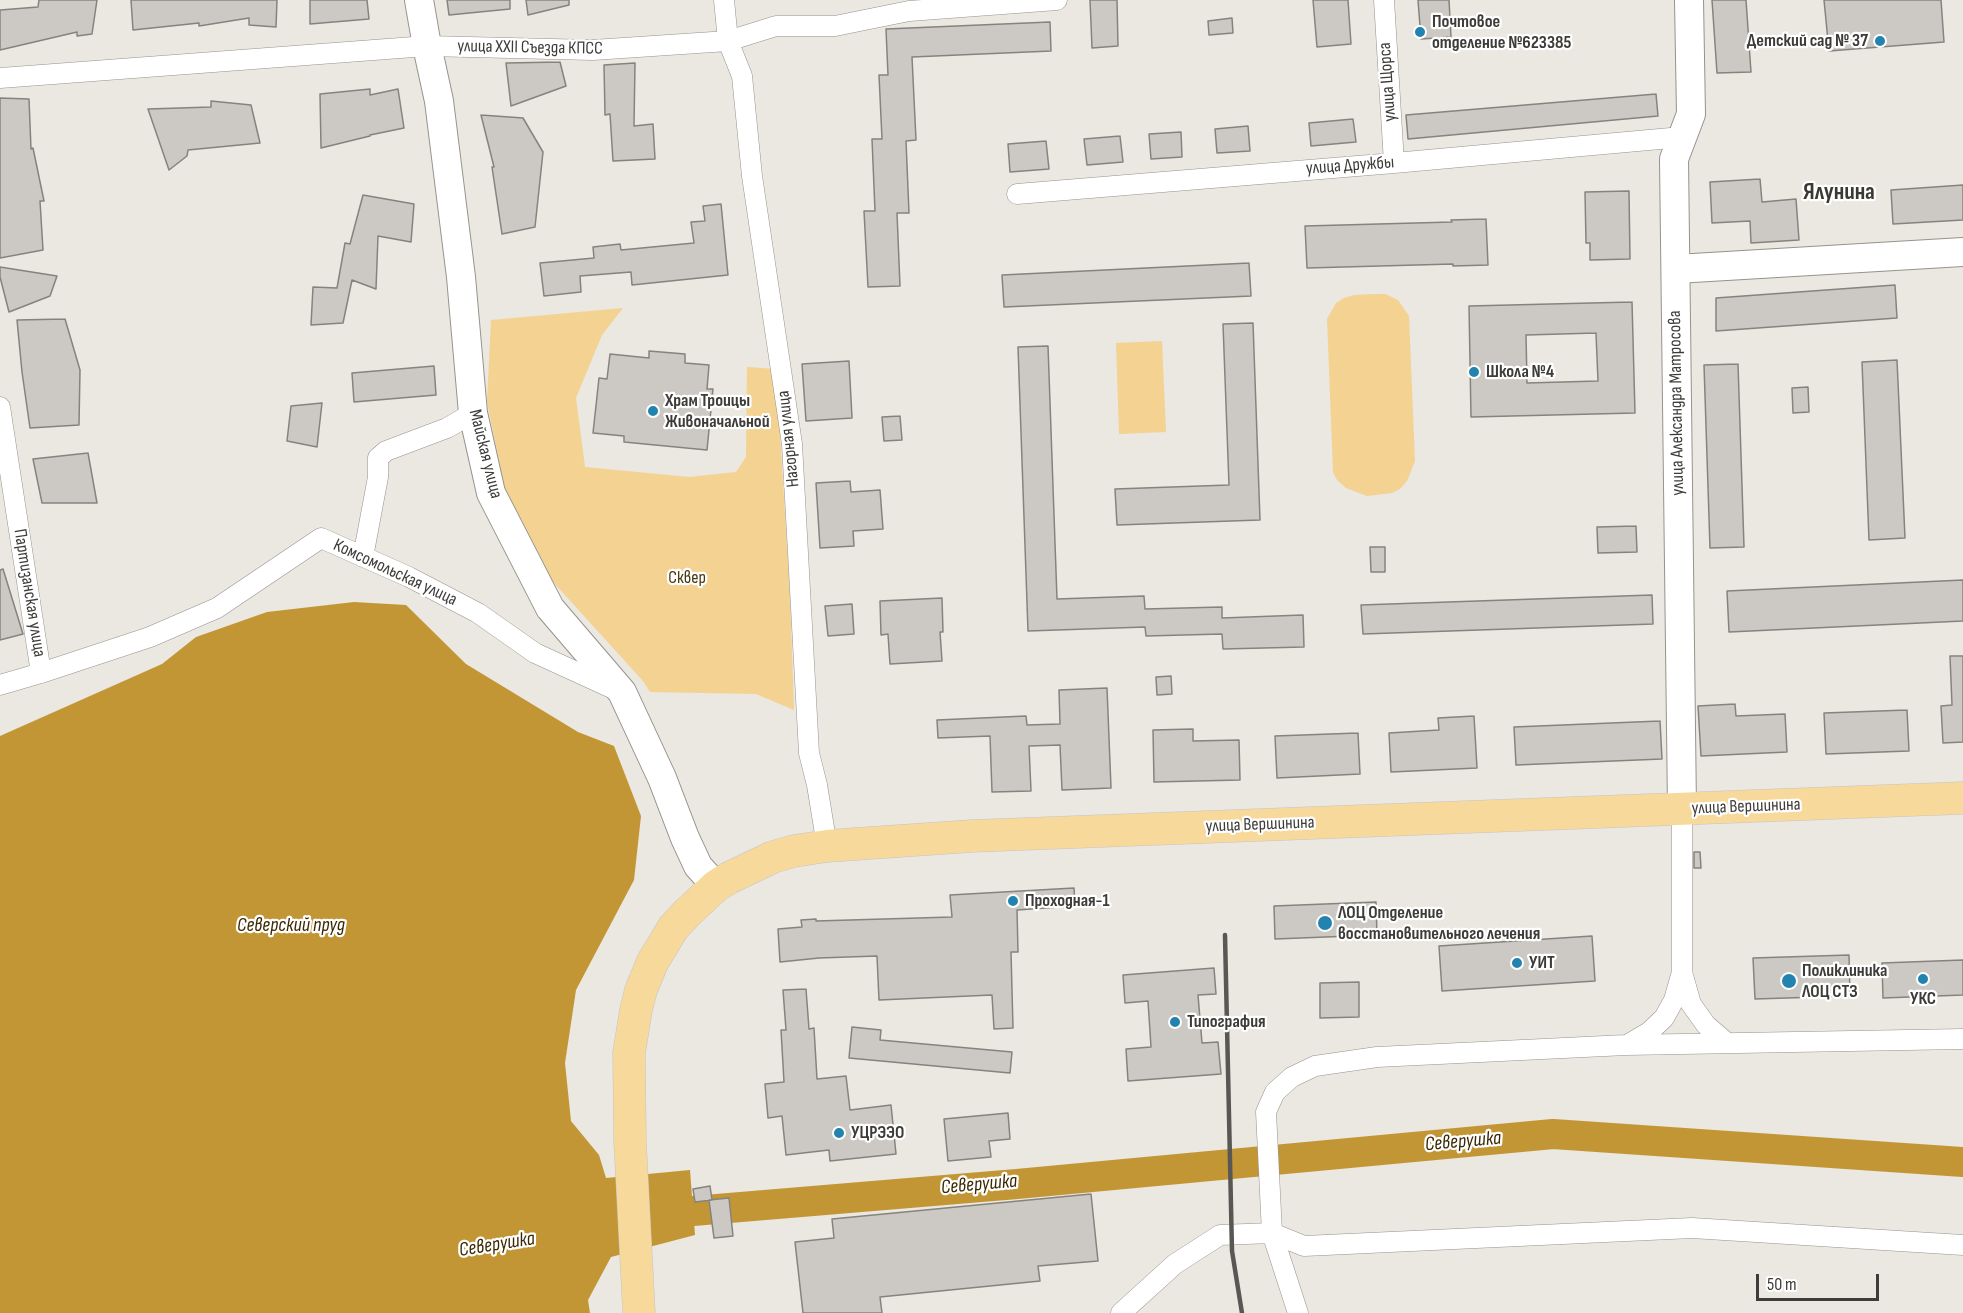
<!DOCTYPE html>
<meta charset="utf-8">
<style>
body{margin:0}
#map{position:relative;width:1963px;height:1313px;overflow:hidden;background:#ebe7e1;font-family:"Sofia Sans Condensed",sans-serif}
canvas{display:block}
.scale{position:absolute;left:1756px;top:1274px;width:123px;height:27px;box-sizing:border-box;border:3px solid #3d3c39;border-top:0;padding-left:8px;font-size:18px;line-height:21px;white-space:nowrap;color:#3d3c39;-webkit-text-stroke:4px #fff;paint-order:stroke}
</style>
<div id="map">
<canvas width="1963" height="1313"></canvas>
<div class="scale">50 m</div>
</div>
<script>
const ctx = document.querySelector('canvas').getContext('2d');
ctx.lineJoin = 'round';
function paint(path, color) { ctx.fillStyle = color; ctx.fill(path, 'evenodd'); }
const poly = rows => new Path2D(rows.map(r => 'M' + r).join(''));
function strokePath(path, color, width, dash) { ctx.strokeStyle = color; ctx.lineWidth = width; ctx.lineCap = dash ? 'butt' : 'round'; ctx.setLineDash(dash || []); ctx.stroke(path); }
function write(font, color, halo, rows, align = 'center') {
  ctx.font = font + ' "Sofia Sans Condensed",sans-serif'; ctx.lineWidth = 4.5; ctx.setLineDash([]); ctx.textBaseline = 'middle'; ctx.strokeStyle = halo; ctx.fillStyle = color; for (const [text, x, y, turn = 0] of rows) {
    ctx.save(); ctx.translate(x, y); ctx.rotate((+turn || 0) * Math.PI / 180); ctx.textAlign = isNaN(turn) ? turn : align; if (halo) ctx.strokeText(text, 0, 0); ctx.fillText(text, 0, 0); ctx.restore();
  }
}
paint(poly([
 [1376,294,1385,294,1398,300,1409,316,1415,461,1407,481,1400,489,1392,493,1367,496,1346,488,1337,480,1333,472,1327,319,1336,303,1344,298,1354,295],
 [623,308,602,335,576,398,585,467,689,477,736,472,746,457,747,367,776,369,790,594,794,710,756,694,650,692,643,681,544,572,507,501,487,402,491,320],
 [1162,341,1166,432,1119,434,1116,343]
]), '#f3d292');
paint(poly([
 [354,602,406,605,466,664,578,732,614,746,641,816,634,880,576,990,565,1063,571,1121,599,1155,606,1178,690,1170,695,1235,611,1257,588,1300,590,1313,0,1313,0,736,162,664,196,637,267,612]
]), '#c39635');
strokePath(poly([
 [654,1218,693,1211,1017,1184,1553,1134,1963,1162]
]), '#c39635', 30);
const building = poly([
 [39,0,97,0,92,34,77,36,77,32,0,50,0,10,38,7,39,0],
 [131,0,277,0,276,27,249,25,249,18,199,26,199,23,133,30,131,0],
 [310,0,367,0,369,19,310,24,310,0],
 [447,0,510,0,510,9,449,15,447,0],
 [526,0,569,0,569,5,528,15,526,0],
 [1090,0,1117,0,1118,46,1092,48,1090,0],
 [1313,0,1348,0,1351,44,1317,47,1313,0],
 [1418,0,1449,0,1451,37,1421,39,1418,0],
 [1712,0,1746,0,1751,72,1717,73,1712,0],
 [1824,0,1941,0,1944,42,1829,51,1824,0],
 [1232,18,1233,33,1209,35,1208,21,1232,18],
 [1050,22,1051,51,912,57,916,140,906,141,909,213,897,213,900,286,868,287,864,211,875,211,872,139,882,139,879,75,888,75,886,29,1050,22],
 [560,62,566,86,511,106,506,63,560,62],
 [635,63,634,126,653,124,655,159,613,161,610,114,605,115,604,65,635,63],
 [370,89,370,95,398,89,404,128,370,135,370,136,321,148,320,94,370,89],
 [1656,94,1658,116,1408,139,1406,115,1656,94],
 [0,98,29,99,31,149,33,148,44,201,40,201,43,250,0,258,0,98],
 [211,101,251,105,260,143,188,150,187,156,169,170,148,109,211,107,211,101],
 [481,115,523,118,543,152,535,227,502,234,492,167,494,167,481,115],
 [1353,119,1356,142,1311,146,1309,123,1353,119],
 [1248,126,1250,151,1217,153,1215,129,1248,126],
 [1181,132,1182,157,1151,159,1149,134,1181,132],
 [1120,136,1123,162,1087,165,1084,139,1120,136],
 [1046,141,1049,169,1010,172,1008,144,1046,141],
 [1760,179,1762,202,1796,199,1799,240,1751,243,1750,221,1712,223,1710,182,1760,179],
 [1963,185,1963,220,1893,224,1891,190,1963,185],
 [1629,191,1630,259,1590,260,1590,243,1586,243,1585,192,1629,191],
 [363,195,414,204,411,242,378,236,376,289,352,280,343,323,311,325,313,287,337,288,345,243,350,244,363,195],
 [721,204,728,275,632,285,631,272,580,276,581,292,544,296,540,263,594,258,593,247,620,244,621,250,694,243,691,222,705,221,703,206,721,204],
 [1486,219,1488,265,1453,266,1453,264,1307,268,1305,226,1452,222,1451,220,1486,219],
 [1249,263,1251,296,1004,307,1002,275,1249,263],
 [0,267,57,276,50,296,9,312,0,277,0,267],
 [1895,285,1897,318,1716,331,1716,298,1895,285],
 [1632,302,1635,413,1471,417,1469,306,1632,302],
 [1596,333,1598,381,1527,383,1526,335,1596,333],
 [65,319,80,370,79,425,30,428,22,372,17,320,65,319],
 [1253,323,1260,520,1117,525,1115,489,1229,485,1223,324,1253,323],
 [1048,346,1057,599,1144,596,1145,609,1222,607,1222,618,1303,615,1304,647,1223,649,1222,634,1146,636,1145,627,1028,631,1018,347,1048,346],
 [649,351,685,354,685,363,709,365,707,389,713,389,707,450,624,442,624,436,593,433,599,378,607,379,610,354,649,358,649,351],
 [1897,360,1905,538,1869,540,1862,362,1897,360],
 [849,361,852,418,806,421,802,364,849,361],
 [1738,364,1744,547,1710,548,1704,365,1738,364],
 [434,366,436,395,354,402,352,373,434,366],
 [1808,387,1809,412,1793,413,1792,388,1808,387],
 [322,403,317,447,287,441,291,406,322,403],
 [900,416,902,440,884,441,882,417,900,416],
 [88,453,97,503,42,503,33,459,88,453],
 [850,481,851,492,880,490,883,529,853,531,854,546,820,548,816,483,850,481],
 [1636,526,1637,552,1598,553,1597,527,1636,526],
 [1370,547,1385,547,1385,572,1371,572,1370,547],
 [3,569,23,634,0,640,0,570,3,569],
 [1963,580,1963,621,1729,632,1727,591,1963,580],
 [1652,595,1653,624,1363,634,1361,605,1652,595],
 [942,598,943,632,940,632,942,661,890,664,888,634,881,635,880,601,942,598],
 [852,604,854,634,828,636,825,606,852,604],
 [1950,656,1963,656,1963,742,1943,743,1941,706,1952,705,1950,656],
 [1171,676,1172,694,1157,695,1156,677,1171,676],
 [1107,688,1111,788,1062,790,1060,745,1029,746,1031,791,992,792,990,736,938,738,937,720,1026,716,1027,725,1060,724,1059,690,1107,688],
 [1735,704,1736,716,1785,714,1787,752,1701,756,1698,706,1735,704],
 [1907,710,1909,751,1826,754,1824,713,1907,710],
 [1474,716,1477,768,1391,772,1389,733,1439,730,1438,718,1474,716],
 [1660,721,1662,759,1516,765,1514,727,1660,721],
 [1193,729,1193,741,1239,740,1240,780,1154,782,1153,730,1193,729],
 [1358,733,1360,774,1277,778,1275,736,1358,733],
 [1694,852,1700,852,1701,868,1694,868,1694,852],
 [1074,888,1075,906,1017,910,1018,952,1011,952,1013,1028,994,1029,992,995,879,1000,877,956,819,958,780,962,778,929,802,927,801,920,816,919,816,921,952,917,950,895,1074,888],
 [1376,902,1377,935,1275,939,1274,906,1376,902],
 [1592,936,1595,981,1442,991,1439,946,1592,936],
 [1849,955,1850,996,1755,999,1753,958,1849,955],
 [1963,960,1963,995,1883,998,1882,963,1963,960],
 [1214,968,1216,994,1198,995,1202,1043,1218,1042,1221,1074,1128,1081,1126,1049,1151,1047,1148,1001,1125,1003,1123,975,1214,968],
 [1359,982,1359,1017,1320,1018,1320,983,1359,982],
 [806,989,809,1029,814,1028,817,1079,846,1076,850,1110,891,1105,896,1154,830,1161,829,1150,786,1155,782,1116,768,1118,765,1084,784,1082,781,1030,786,1030,783,990,806,989],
 [852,1027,881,1030,880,1040,1012,1052,1010,1073,849,1058,852,1027],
 [1008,1113,1010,1139,989,1141,991,1157,948,1161,944,1119,1008,1113],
 [710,1186,712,1200,695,1202,693,1189,710,1186],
 [1091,1194,1098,1261,1038,1266,1040,1281,880,1297,882,1313,803,1313,795,1242,834,1238,832,1219,1091,1194],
 [729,1198,733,1236,714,1238,709,1200,729,1198]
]);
paint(building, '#ccc9c4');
strokePath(building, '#86837e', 1.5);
const street = poly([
 [724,0,728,41,742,76,752,176,792,444,809,753,817,785,827,846],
 [1384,0,1394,163],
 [0,78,427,46,593,50,728,41,776,26,835,26,909,11,1057,0],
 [1017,194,1394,163,1682,137],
 [0,407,41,673],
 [363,557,378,477,378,458,386,451,447,428,473,413],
 [0,685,41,673,150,637,217,608,321,538,409,577,478,613,535,653,616,690],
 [1682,972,1691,1004,1706,1025,1727,1043],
 [1627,1045,1649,1032,1664,1018,1674,1000,1682,972,1682,809],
 [1121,1313,1175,1264,1220,1235,1272,1233,1304,1246,1692,1228,1963,1245],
 [1298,1313,1272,1233,1266,1112,1275,1092,1292,1077,1315,1066,1377,1057,1626,1045,1963,1039]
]);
const secondary = poly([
 [419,0,427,46,439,101,461,277,473,413,491,493,550,608,622,692,662,778,685,838,698,866,716,886],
 [1676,269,1963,252],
 [1682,809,1674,159,1691,114,1689,0]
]);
const primary = poly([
 [639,1313,630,1141,629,1053,636,1010,641,990,653,961,663,945,673,928,686,914,716,886,729,878,773,857,794,851,827,846,972,836,1963,798]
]);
strokePath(street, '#96938d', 21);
strokePath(secondary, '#96938d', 30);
strokePath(primary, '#c5c4c4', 33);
strokePath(street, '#fff', 20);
strokePath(secondary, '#fff', 28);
strokePath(primary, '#f7d99b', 32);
strokePath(poly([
 [1225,935,1232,1251,1242,1313]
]), '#595754', 4.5);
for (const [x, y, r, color] of [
 [1420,32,6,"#2383af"],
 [1880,41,6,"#2383af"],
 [1474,372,6,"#2383af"],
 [653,411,6,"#2383af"],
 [1013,901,6,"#2383af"],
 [1325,923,8,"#2383af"],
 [1517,963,6,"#2383af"],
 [1923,979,6,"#2383af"],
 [1789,981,8,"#2383af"],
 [1175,1022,6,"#2383af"],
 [839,1133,6,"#2383af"]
]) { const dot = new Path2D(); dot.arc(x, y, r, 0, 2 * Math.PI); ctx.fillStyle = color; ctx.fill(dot); strokePath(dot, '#fff', 2); }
write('bold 18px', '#3d3c39', '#fff', [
 ["Почтовое",1432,22],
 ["отделение №623385",1432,43],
 ["Детский сад № 37",1868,41,"right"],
 ["Школа №4",1486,372],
 ["Храм Троицы",665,401],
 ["Живоначальной",665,422],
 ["Проходная-1",1025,901],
 ["ЛОЦ Отделение",1338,913],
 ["восстановительного лечения",1338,934],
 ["УИТ",1529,963],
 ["Поликлиника",1802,971],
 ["ЛОЦ СТЗ",1802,992],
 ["УКС",1923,999,"center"],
 ["Типография",1187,1022],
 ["УЦРЭЭО",851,1133]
], 'left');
write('18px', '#3d3c39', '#fff', [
 ["улица XXII Съезда КПСС",530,48,1],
 ["улица Щорса",1388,82,-94],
 ["улица Дружбы",1350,166,-4],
 ["улица Александра Матросова",1677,403,-91],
 ["Нагорная улица",789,439,-96],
 ["Майская улица",485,454,76],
 ["Комсомольская улица",395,573,25],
 ["Партизанская улица",29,593,81],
 ["улица Вершинина",1746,807,-2],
 ["улица Вершинина",1260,825,-2]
]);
write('18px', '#4a380f', '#fff', [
 ["Сквер",687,578]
]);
write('italic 20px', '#3a2800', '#fff', [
 ["Северский пруд",291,926],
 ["Северушка",1463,1142,-5],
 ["Северушка",979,1185,-5],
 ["Северушка",497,1245,-9]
]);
write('bold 24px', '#3b3934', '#fff', [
 ["Ялунина",1839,193]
]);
</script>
